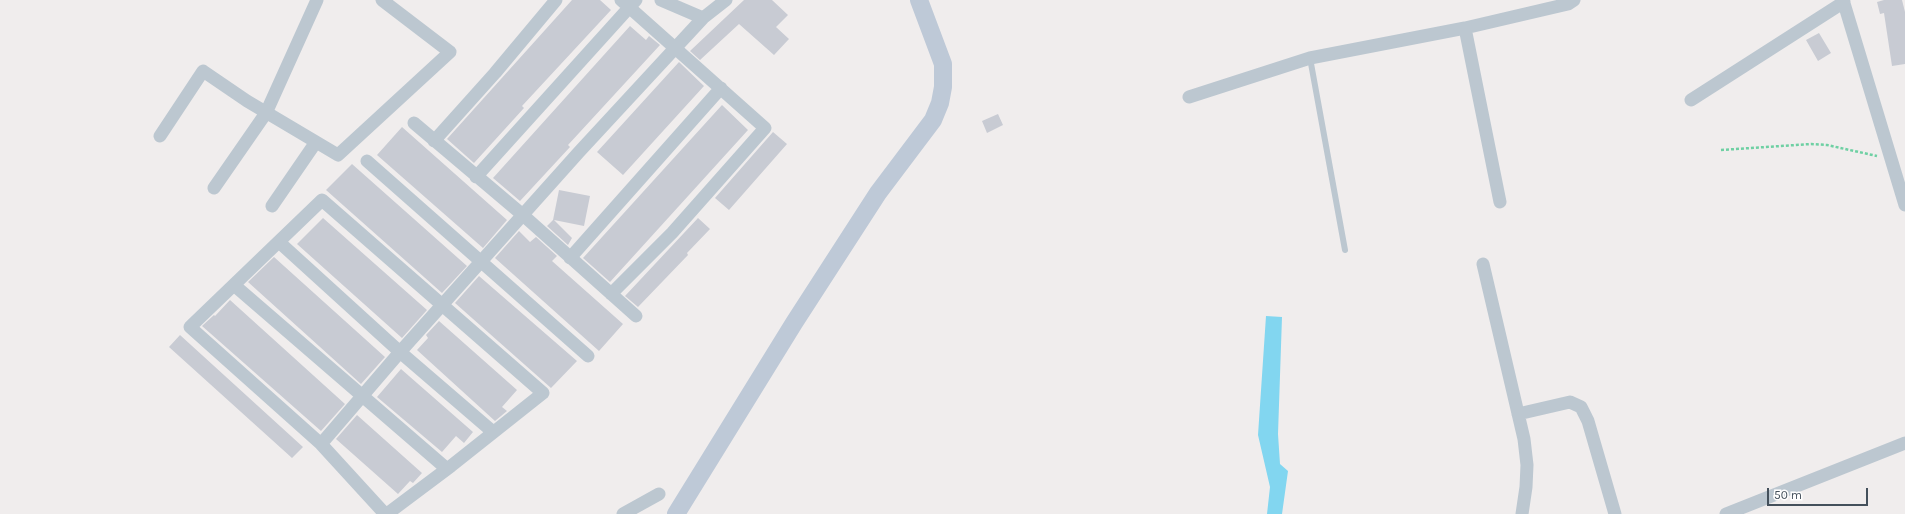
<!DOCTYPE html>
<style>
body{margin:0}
#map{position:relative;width:1905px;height:514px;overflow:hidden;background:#f0eded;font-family:Karla,sans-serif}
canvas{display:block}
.scale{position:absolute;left:1767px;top:488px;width:101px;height:18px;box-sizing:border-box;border:2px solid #44505b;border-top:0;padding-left:5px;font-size:12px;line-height:14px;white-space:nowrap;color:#44505b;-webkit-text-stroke:3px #fff;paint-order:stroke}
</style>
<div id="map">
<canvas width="1905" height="514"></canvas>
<div class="scale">50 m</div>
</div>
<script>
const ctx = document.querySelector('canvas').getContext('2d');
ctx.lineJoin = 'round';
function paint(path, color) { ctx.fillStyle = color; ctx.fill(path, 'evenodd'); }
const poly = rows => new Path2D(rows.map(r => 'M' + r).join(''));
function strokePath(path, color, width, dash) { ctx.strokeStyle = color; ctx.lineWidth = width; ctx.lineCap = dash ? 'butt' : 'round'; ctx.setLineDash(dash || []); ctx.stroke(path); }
paint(poly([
 [1266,316,1282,317,1278,434,1280,464,1288,471,1282,514,1267,514,1270,487,1258,435]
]), '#82d6f0');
paint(poly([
 [572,0,600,0,611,10,522,106,524,108,474,163,447,139],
 [744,0,772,0,788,15,776,27,789,39,774,55,739,24,700,60,690,51],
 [1884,0,1902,0,1905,12,1905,64,1892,66,1884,13,1880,14,1877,2],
 [630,26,646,40,649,36,660,45,568,145,570,147,520,201,493,178],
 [1819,33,1831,53,1818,61,1806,40],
 [679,62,704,86,623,175,597,152],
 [722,105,748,130,610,282,583,258],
 [998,114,1003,125,987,133,982,121],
 [402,127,507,220,483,248,377,155],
 [773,132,787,144,729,210,715,198],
 [352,164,467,266,442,293,326,190],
 [559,190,590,196,584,226,554,220,572,238,568,245,547,226,553,220],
 [323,218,427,310,402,338,297,244],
 [698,218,710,229,687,253,688,255,638,307,625,296],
 [519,231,530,242,536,237,557,256,552,261,623,324,599,351,495,258],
 [274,257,385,357,361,384,248,282],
 [479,276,577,361,551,388,455,303],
 [230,300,345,404,321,431,202,326,214,315,215,316],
 [439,321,517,390,502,407,507,411,495,421,417,350,428,338,426,335],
 [180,335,303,447,292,458,169,347],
 [401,369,473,432,464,443,456,436,442,452,377,397],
 [357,415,422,473,413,483,410,481,398,494,336,439]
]), '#c8cbd3');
strokePath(poly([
 [1721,150,1811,144,1827,145,1877,156]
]), '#6ed0a3', 2.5, [3, 2]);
strokePath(poly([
 [1310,58,1345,250]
]), '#bcc7d0', 6);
strokePath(poly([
 [661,0,703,18],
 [1843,0,1905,205],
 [1465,28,1500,202],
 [1189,97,1310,58,1465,28,1568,4,1574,0],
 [1691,100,1844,2],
 [414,123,524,216,636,316],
 [160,136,203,71,247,101,338,155,450,52,382,0],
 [434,141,495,73,556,0],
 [367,161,588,356],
 [476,177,636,0],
 [214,188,266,113,317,0],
 [272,206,316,142],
 [279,242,400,352,493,432],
 [570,258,721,88],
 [1483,264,1524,439,1527,465,1526,487,1522,514],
 [234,285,447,469],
 [611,294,672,233,765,128,621,0],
 [1518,414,1570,402,1581,407,1588,421,1615,514],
 [321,444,190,327,322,200,543,393,451,466,387,514],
 [385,514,321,444,400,352,579,152,703,18,726,0],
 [623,514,659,494],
 [1726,514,1905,443]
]), '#bcc7d0', 13);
strokePath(poly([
 [676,514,794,323,878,193,933,120,940,103,943,87,943,64,919,0]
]), '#bec9d7', 18);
</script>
